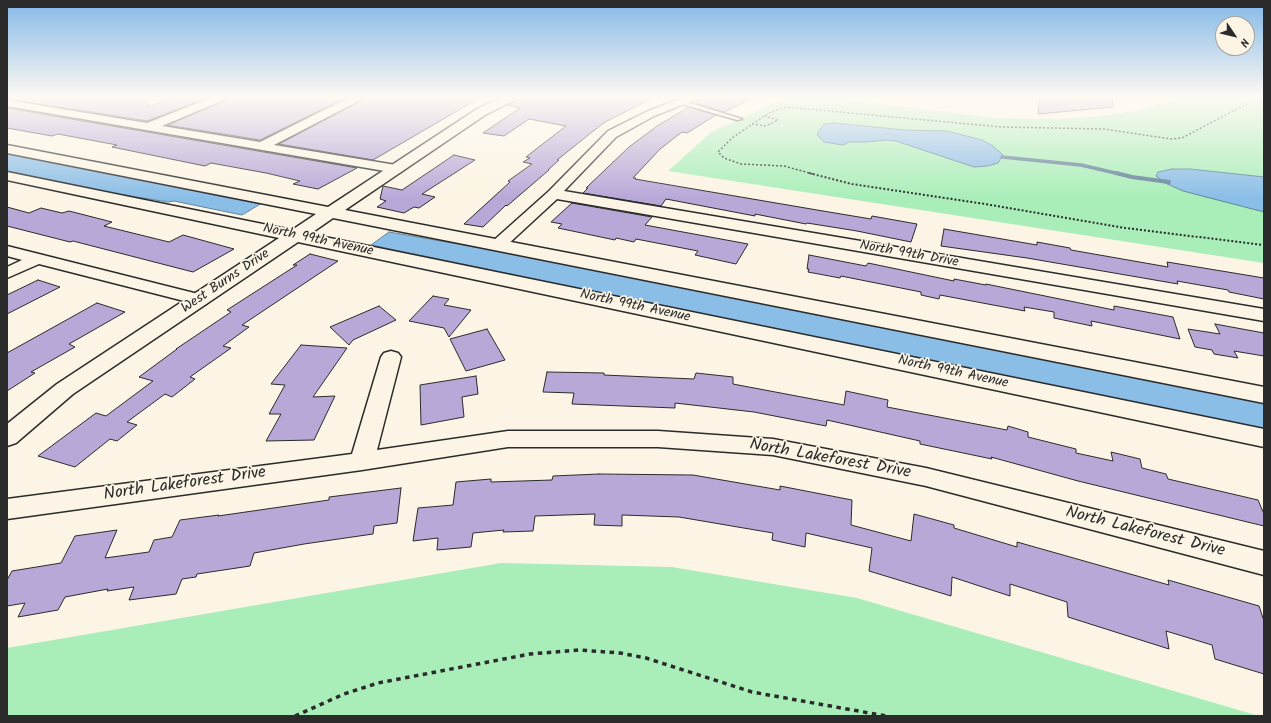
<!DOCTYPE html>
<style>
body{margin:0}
#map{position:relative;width:1271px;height:723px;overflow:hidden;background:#fcf5e5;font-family:Kalam,sans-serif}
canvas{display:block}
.frame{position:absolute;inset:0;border:8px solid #2b2b2b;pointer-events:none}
.north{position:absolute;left:1215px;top:16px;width:40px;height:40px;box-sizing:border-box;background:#fcf5e5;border:1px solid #a8a49b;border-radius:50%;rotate:125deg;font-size:11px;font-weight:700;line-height:16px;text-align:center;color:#2b2b2b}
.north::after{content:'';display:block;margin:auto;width:14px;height:18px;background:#2b2b2b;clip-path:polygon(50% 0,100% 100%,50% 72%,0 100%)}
</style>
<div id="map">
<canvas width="1271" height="723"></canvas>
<div class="frame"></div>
<div class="north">N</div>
</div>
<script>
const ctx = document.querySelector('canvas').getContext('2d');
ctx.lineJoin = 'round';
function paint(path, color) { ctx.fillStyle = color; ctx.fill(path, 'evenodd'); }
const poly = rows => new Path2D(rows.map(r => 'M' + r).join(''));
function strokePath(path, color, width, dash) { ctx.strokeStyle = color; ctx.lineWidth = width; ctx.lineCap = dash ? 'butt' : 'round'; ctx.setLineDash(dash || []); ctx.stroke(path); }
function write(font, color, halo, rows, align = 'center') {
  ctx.font = font + ' Kalam,sans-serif'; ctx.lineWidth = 3.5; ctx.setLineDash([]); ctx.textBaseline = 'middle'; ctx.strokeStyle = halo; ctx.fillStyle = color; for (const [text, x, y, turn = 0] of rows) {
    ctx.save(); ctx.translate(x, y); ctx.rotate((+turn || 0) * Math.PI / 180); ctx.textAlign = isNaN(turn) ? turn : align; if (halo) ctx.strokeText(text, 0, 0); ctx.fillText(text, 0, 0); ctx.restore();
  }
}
paint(poly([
 [785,97,827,97,995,118,1051,119,1093,117,1136,111,1182,97,1264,97,1264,263,668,171,711,132,734,122],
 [501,563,672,567,857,598,1259,716,7,716,7,648]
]), '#a9eeb9');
const water = poly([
 [835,123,904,130,947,131,982,140,993,146,1003,155,998,163,988,166,974,167,896,141,886,140,866,142,849,142,843,145,824,142,820,138,817,134,824,124,835,123],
 [7,153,262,203,242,215,174,201,168,202,117,194,7,171,7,153],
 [1172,169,1190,169,1264,177,1264,212,1183,191,1165,183,1156,176,1158,172,1172,169],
 [389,232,527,256,1264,400,1264,431,371,245,389,232]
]);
paint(water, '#8bbee7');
strokePath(water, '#65839c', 1);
strokePath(poly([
 [1002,157,1081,165,1120,174]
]), '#65839c', 3.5);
strokePath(poly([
 [1116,173,1132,177,1169,182]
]), '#65839c', 4);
const building = poly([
 [7,97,146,97,148,107,175,97,209,97,147,121,7,99,7,97],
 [228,97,347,97,260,140,167,125,227,100,228,97],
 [364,97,481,97,373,160,279,144,363,100,364,97],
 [518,97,655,97,605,122,592,132,557,160,559,160,548,170,549,170,507,206,506,205,483,227,464,224,510,182,508,181,532,164,523,162,530,158,526,157,566,126,529,119,504,136,483,133,520,108,508,105,516,101,518,97],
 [707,97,755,97,724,112,696,103,707,97],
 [1040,97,1112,97,1113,107,1038,114,1040,97],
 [689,107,716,115,687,133,682,132,660,149,633,178,636,178,635,179,823,211,871,219,872,216,917,224,911,242,857,231,807,223,806,224,755,214,755,216,666,199,661,206,583,193,588,188,586,188,629,147,657,126,689,107],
 [7,108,357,168,318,189,293,184,300,181,266,173,211,163,205,166,112,147,117,145,58,134,52,136,7,128,7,108],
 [454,155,475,160,422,194,435,197,419,208,414,207,404,213,377,207,386,201,380,199,383,186,402,190,454,155],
 [572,203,652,217,645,225,748,244,736,264,695,255,698,251,636,239,634,242,616,238,615,240,558,228,562,224,551,222,572,203],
 [7,207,29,213,41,208,62,213,69,211,112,222,104,226,169,242,183,235,234,249,193,272,73,241,70,242,7,226,7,207],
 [944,229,1037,245,1037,242,1070,248,1071,250,1168,267,1167,262,1264,278,1264,299,1229,292,1228,290,1177,281,1178,284,1027,258,941,246,944,229],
 [310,254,338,261,242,325,249,327,223,346,231,348,190,377,195,379,172,397,165,394,127,422,137,425,117,441,110,439,75,467,38,456,96,413,106,416,153,381,139,377,177,349,176,349,231,312,227,310,297,265,293,265,310,254],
 [809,255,866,266,868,263,954,281,954,279,986,285,986,284,1114,310,1114,306,1173,317,1180,339,1091,321,1092,326,1054,318,1054,312,1024,307,1025,311,940,295,939,299,921,295,921,292,841,276,840,278,808,272,809,269,807,269,809,255],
 [38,280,60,287,7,314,7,295,38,280],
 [433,296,449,299,444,305,471,310,449,337,444,328,409,321,433,296],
 [97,303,125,312,69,344,75,347,31,372,35,373,7,391,7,353,97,303],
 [379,306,396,320,353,340,349,345,330,327,379,306],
 [1215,324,1264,333,1264,356,1234,351,1238,358,1214,354,1212,350,1195,347,1188,329,1220,334,1215,324],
 [487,329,505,360,466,371,450,339,487,329],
 [301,345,347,348,313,397,335,396,314,440,266,441,281,414,269,414,285,385,271,384,301,345],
 [547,372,604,373,604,375,694,379,696,373,733,377,733,384,844,405,846,391,888,400,887,407,1007,430,1008,426,1028,432,1028,437,1076,449,1076,453,1113,461,1111,452,1140,459,1142,468,1166,474,1168,479,1258,500,1264,514,1264,526,1078,481,991,457,992,459,920,444,920,441,827,420,826,426,754,412,675,403,675,408,572,404,574,393,543,392,547,372],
 [476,376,478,394,462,397,464,417,421,425,420,385,476,376],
 [599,474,693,475,780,490,780,486,852,500,851,525,911,541,914,514,954,525,954,528,1017,547,1017,542,1169,585,1168,580,1259,606,1264,621,1264,674,1215,659,1212,645,1166,631,1169,649,1068,617,1067,602,1010,584,1010,596,952,577,951,596,869,571,872,548,806,533,805,547,772,540,773,533,679,517,622,515,622,526,594,525,595,514,535,516,533,531,503,532,504,530,473,533,471,547,437,550,438,538,413,541,418,508,453,505,456,482,491,479,491,482,552,480,553,476,599,474],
 [401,488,397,523,374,526,373,534,304,544,254,553,250,566,197,574,196,577,182,579,176,594,129,600,134,587,107,591,108,589,65,597,58,610,18,617,25,603,7,606,7,580,12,571,61,563,75,536,117,530,105,558,149,552,154,540,172,537,180,520,219,515,218,516,329,500,329,497,401,488]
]);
paint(building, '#b8a8d8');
strokePath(building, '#2b2b2b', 1);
const lane = poly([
 [679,101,683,101,742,119,737,120,679,103,679,101]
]);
const street = poly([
 [213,97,227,97,226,99,162,126,260,142,350,97,363,97,362,99,274,145,396,165,401,166,403,169,401,172,396,173,7,106,7,100,147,123,213,97],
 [684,97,698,97,697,99,654,116,616,137,564,191,1264,309,1264,321,557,199,505,247,499,249,493,247,491,244,493,241,549,191,608,131,646,112,684,97],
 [7,246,206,296,209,300,206,304,200,305,39,264,7,278,7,267,22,260,7,256,7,246],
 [391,351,398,353,401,357,377,450,508,431,658,431,773,439,926,468,1264,551,1264,575,926,486,773,455,658,447,508,447,362,470,7,519,7,499,352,454,381,357,384,353,391,351]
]);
const secondary = poly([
 [502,97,517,97,515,100,485,115,345,210,1264,387,1264,403,333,218,310,234,1264,429,1264,447,298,242,73,394,16,443,7,446,7,424,57,384,279,238,7,180,7,172,292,230,316,214,7,153,7,145,328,207,477,109,502,97]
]);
strokePath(lane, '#2b2b2b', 3);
strokePath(street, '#2b2b2b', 3);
strokePath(secondary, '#2b2b2b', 3);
strokePath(poly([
 [752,124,766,126,778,120,765,116],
 [813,174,784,166,741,164,724,158,718,152,732,138,763,117,771,112,786,107,1001,127,1104,129,1171,139,1182,138,1231,112,1264,97]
]), '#2b2b2b', 1.5, [2, 2]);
strokePath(poly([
 [809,173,852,184,985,204,1125,228,1264,245]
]), '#2b2b2b', 2, [2, 2]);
strokePath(poly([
 [295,716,344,694,378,683,530,654,579,650,620,653,646,658,752,692,886,716]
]), '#2b2b2b', 3.5, [4.5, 4.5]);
paint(lane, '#fcf5e5');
paint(street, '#fcf5e5');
paint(secondary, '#fcf5e5');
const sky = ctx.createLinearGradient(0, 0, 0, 198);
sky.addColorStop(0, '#83b8e8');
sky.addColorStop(0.49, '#fefaf3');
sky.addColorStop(1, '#fefaf300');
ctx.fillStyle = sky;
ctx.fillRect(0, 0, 1271, 198);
write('14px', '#2b2b2b', '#fcf5e5', [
 ["North 99th Avenue",318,241,12],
 ["North 99th Drive",909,255,10],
 ["West Burns Drive",226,282,-34],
 ["North 99th Avenue",635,307,12],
 ["North 99th Avenue",953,373,12]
]);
write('17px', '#2b2b2b', '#fcf5e5', [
 ["North Lakeforest Drive",830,460,10],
 ["North Lakeforest Drive",185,485,-8],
 ["North Lakeforest Drive",1145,533,14]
]);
</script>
